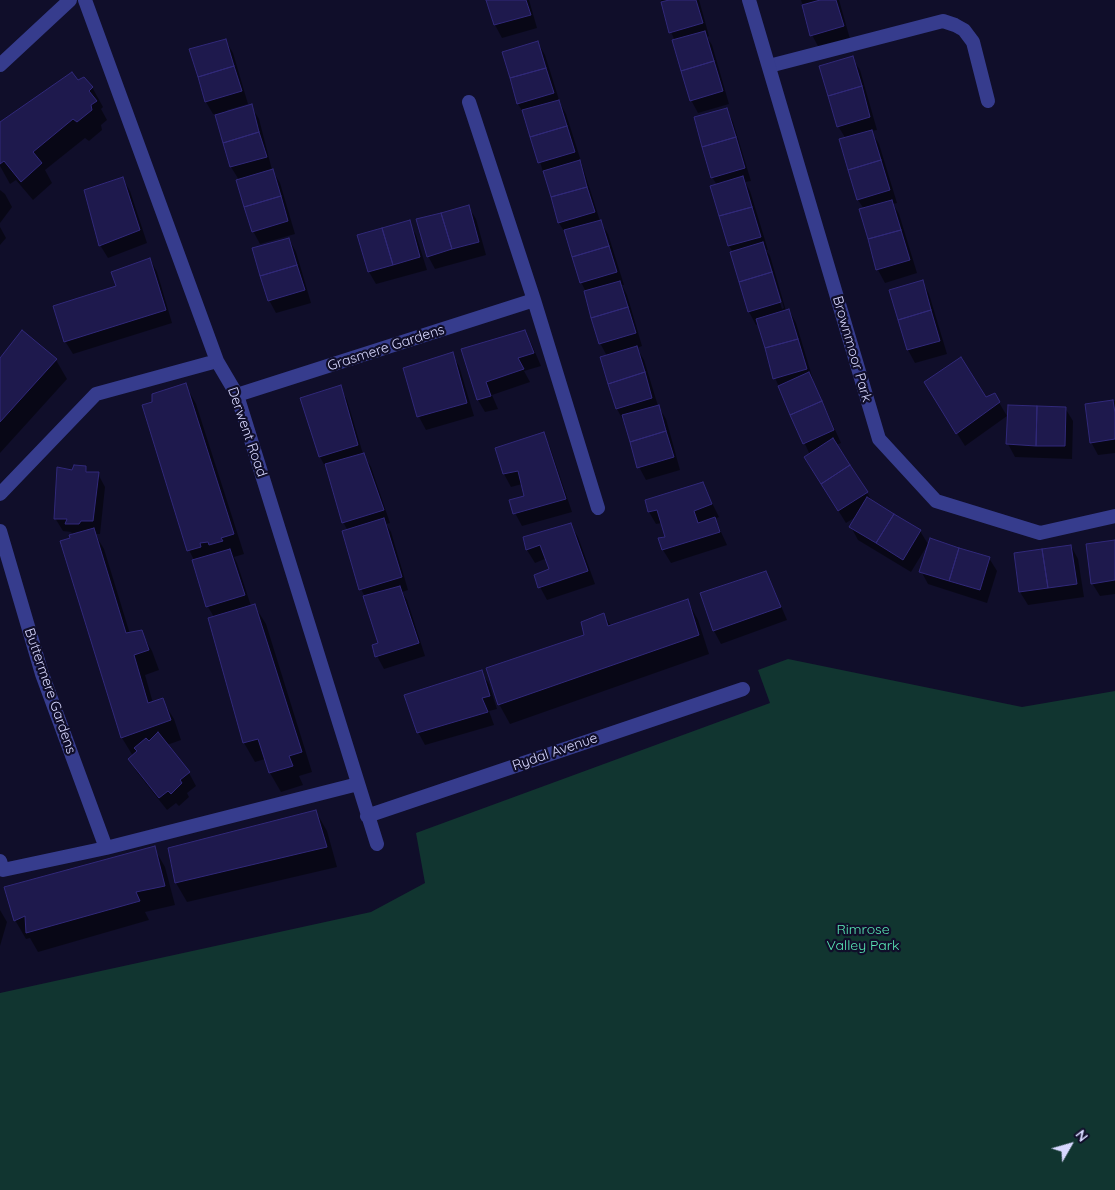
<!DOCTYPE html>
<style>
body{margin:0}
#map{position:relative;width:1115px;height:1190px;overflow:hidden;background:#100e2a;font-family:Quicksand,sans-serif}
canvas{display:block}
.north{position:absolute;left:1045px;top:1120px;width:50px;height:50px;-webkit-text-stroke:4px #100e2a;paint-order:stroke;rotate:52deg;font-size:14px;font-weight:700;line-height:20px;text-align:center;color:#d8d8ff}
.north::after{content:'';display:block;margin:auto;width:18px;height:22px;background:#d8d8ff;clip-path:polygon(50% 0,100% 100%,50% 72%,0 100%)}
</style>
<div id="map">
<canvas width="1115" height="1190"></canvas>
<div class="north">N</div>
</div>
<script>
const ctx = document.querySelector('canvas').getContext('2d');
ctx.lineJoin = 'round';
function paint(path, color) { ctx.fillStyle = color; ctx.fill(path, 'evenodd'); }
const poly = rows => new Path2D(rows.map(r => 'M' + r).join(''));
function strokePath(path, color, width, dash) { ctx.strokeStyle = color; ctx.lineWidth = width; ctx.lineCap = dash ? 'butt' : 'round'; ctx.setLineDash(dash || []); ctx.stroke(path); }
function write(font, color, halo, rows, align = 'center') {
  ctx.font = font + ' Quicksand,sans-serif'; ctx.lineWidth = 4.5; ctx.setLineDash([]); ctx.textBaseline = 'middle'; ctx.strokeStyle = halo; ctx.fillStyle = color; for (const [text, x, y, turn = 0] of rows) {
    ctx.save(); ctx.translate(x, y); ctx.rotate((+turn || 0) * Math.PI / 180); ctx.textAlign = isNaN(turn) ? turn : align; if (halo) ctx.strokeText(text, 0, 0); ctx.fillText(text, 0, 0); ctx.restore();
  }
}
paint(poly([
 [788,659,1022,707,1115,691,1115,1190,0,1190,0,993,371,912,425,883,416,833,770,703,758,670]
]), '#113530');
paint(poly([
 [488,0,529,0,537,28,502,38,495,25],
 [661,0,699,0,709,36,707,37,712,45,729,104,698,113,691,100,675,41,671,32],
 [801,0,839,0,850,39,819,48,812,35],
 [225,40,233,53,248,104,227,110,228,113,251,106,259,119,272,170,280,183,295,234,260,244,253,231,239,180,231,167,216,114,213,114,206,102],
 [538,43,545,55,560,103,566,114,600,221,608,234,624,285,622,285,627,295,642,346,637,348,644,360,658,406,666,419,680,470,646,480,639,467,624,422,617,409,607,356,600,343,586,292,581,282,567,236,559,223,526,117,518,104],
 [852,58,860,70,877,130,871,131,879,144,897,203,893,204,899,214,917,273,885,283,878,270,861,210,864,209,858,200,846,139,838,126],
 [92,87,103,107,101,109,107,120,101,125,102,130,89,141,85,138,45,170,52,183,33,200,16,180,10,184,0,166,0,123],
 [726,109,733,122,751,181,745,182,750,191,768,250,766,250,770,256,786,311,789,310,796,323,814,383,841,443,836,445,872,501,920,531,928,544,911,572,858,540,851,527,857,516,846,523,813,470,810,455,775,378,759,324,756,325,749,312,733,252,729,246,712,187,717,185,712,177],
 [766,256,768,256,784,308,782,309],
 [123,179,130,191,147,243,108,258,100,245],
 [0,190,5,194,12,207,0,223],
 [468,206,476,219,486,255,435,269,428,256],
 [409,222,416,235,427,270,376,284,369,272],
 [0,227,6,238,0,245],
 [289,239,296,252,311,303,276,313,269,300],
 [150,259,157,272,172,323,73,354,65,341,117,287],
 [922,281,929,294,947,354,915,363,908,350],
 [525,332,532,345,541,366,524,371,530,382,492,395,498,409,485,412,478,400,462,350],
 [452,354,459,366,474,416,426,430,419,417,405,369],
 [0,360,56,360,67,379,0,453],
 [185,384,196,404,244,554,234,557,237,563,251,606,254,605,266,624,312,772,299,776,303,785,281,792,270,773,265,759,255,762,244,743,209,619,214,617,208,607,194,560,189,550,153,403],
 [340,387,347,400,363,454,371,467,390,523,386,524,391,532,408,590,402,592,407,600,425,656,384,669,377,656,379,644,365,597,361,589,348,531,343,522,327,470,320,457,302,399],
 [994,394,1007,416,965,446,933,395,986,398],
 [1115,401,1115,453,1098,455,1091,442,1086,405],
 [1065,408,1073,421,1072,459,1015,457,1008,444],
 [543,434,550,447,572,512,522,526,515,513,526,496,522,484,511,487,504,474],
 [85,467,88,473,98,474,105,487,100,534,95,534,104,549,130,634,141,632,152,651,159,670,145,675,153,703,162,700,174,719,181,740,167,745,189,773,196,786,187,793,189,797,179,806,176,803,167,810,137,772,129,759,133,756,122,738,71,539,73,535,71,532,63,531,55,518,73,471],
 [702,483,719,517,715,519,727,545,671,563,663,550,660,539,667,538,662,523,656,524,649,512],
 [570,524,578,537,595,584,547,600,540,587,551,570,547,558,535,563,527,550,524,538],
 [1115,542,1115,594,1100,596,1092,583],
 [1071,546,1078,559,1084,597,1028,605,1020,592],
 [989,558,997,571,987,603,928,584,921,571],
 [765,572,772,585,787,620,721,644,714,631,701,594],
 [687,600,698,620,709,654,510,724,499,704,586,635,604,614,611,626],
 [481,672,489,684,497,709,489,711,494,725,425,745,418,732],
 [316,812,327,831,337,867,187,902,176,883,170,849],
 [154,848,165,867,175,905,145,912,149,920,38,952,30,938,26,939,15,920],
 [0,910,7,922,0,946]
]), '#0007');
const building = poly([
 [486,0,526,0,531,15,494,25,486,0],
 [669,0,696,0,703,23,669,33,661,2,669,0],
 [820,0,836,0,844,26,810,36,802,5,820,0],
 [705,31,714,61,681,71,672,40,705,31],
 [226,39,234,66,198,77,189,49,226,39],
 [538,41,546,68,510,78,502,52,538,41],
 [853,56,862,86,828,96,819,66,853,56],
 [714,61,723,91,690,101,681,71,714,61],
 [234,66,242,91,205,102,198,77,234,66],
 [546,68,554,93,517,104,510,78,546,68],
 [72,72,78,80,84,77,93,87,89,91,97,101,91,105,92,110,77,122,73,119,33,152,42,163,21,182,4,161,0,164,0,122,72,72],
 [862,86,870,117,837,127,828,96,862,86],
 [559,100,567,126,530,137,522,110,559,100],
 [252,104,259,132,223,143,215,115,252,104],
 [727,108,736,137,702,147,694,117,727,108],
 [567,126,575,152,538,163,530,137,567,126],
 [872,130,881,160,848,170,839,139,872,130],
 [259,132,267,157,230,167,223,143,259,132],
 [736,137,745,168,711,178,702,147,736,137],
 [580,160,587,187,551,197,543,171,580,160],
 [881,160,890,190,857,200,848,170,881,160],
 [273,169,281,196,244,207,236,180,273,169],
 [743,176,752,207,719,216,710,186,743,176],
 [123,177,140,230,99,246,84,190,123,177],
 [587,187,595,212,558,223,551,197,587,187],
 [281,196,288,221,252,232,244,207,281,196],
 [892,200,901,230,868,239,859,209,892,200],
 [469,205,479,242,452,249,441,213,469,205],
 [752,207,761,237,728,246,719,216,752,207],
 [441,213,452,249,427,257,416,219,441,213],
 [410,220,420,257,393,265,382,228,410,220],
 [601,220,609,246,572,257,564,230,601,220],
 [382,228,393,265,368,272,357,235,382,228],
 [901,230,910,260,876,270,868,239,901,230],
 [289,238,297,265,260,276,252,248,289,238],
 [763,242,772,272,739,282,730,252,763,242],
 [609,246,617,272,580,283,572,257,609,246],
 [150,258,166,310,64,342,53,306,116,286,111,272,150,258],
 [297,265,305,290,268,301,260,276,297,265],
 [772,272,781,302,748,312,739,282,772,272],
 [923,280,931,310,898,320,889,290,923,280],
 [620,281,628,307,591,318,584,291,620,281],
 [628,307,636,333,599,344,591,318,628,307],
 [789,309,798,339,765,348,756,319,789,309],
 [931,310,940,341,907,350,898,320,931,310],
 [22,330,57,359,0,422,0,358,22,330],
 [525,330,534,353,518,358,524,369,486,382,491,396,477,400,461,349,525,330],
 [798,339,807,369,773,379,765,348,798,339],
 [637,346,645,372,608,384,600,357,637,346],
 [453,352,467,403,417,417,403,368,453,352],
 [961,357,986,397,995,393,1000,402,956,434,924,382,961,357],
 [645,372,652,398,616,409,608,384,645,372],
 [809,372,822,401,790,415,778,386,809,372],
 [186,383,234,534,221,538,223,541,209,545,208,542,200,543,201,547,187,551,142,405,152,402,152,394,186,383],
 [341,385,358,445,319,457,300,398,341,385],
 [1113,400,1115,413,1115,439,1090,443,1085,404,1113,400],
 [822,401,834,430,803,444,790,415,822,401],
 [659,405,666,431,630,442,622,415,659,405],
 [1008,405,1037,406,1036,446,1006,444,1008,405],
 [1037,406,1066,407,1065,446,1036,446,1037,406],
 [666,431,674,457,637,468,630,442,666,431],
 [544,432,566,499,513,514,509,500,524,496,518,471,503,474,495,448,544,432],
 [833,438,850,465,821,484,804,457,833,438],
 [364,453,384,510,342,523,325,464,364,453],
 [74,465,86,466,86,472,99,472,93,521,81,521,79,524,65,524,67,519,54,519,57,467,72,470,74,465],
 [850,465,868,492,838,511,821,484,850,465],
 [703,482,712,504,694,511,698,523,715,517,720,532,662,550,658,538,665,537,657,510,648,512,645,500,703,482],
 [867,497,894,514,876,543,849,527,867,497],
 [894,514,921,530,903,560,876,543,894,514],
 [384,518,402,577,359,590,342,531,384,518],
 [571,523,588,571,538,588,534,575,549,569,540,545,526,550,523,537,571,523],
 [94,528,126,633,142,630,149,650,134,655,148,703,163,698,171,720,121,738,60,541,70,538,69,535,94,528],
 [930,538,959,548,949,581,919,572,930,538],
 [1115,540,1115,580,1091,584,1086,544,1115,540],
 [1071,545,1077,584,1048,588,1042,549,1071,545],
 [959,548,990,557,980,590,949,581,959,548],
 [230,549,245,595,206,607,192,560,230,549],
 [1042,549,1048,588,1019,592,1014,553,1042,549],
 [766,571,781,607,713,631,700,593,766,571],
 [400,586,419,643,375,657,372,645,378,643,363,596,400,586],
 [688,599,699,635,498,705,486,668,584,635,581,622,604,613,608,626,688,599],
 [255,604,302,752,289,756,293,766,269,773,258,739,243,743,208,618,255,604],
 [482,670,490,696,482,698,488,712,417,733,404,695,482,670],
 [158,732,190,772,180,780,182,783,171,794,168,791,159,798,128,759,137,751,134,748,146,738,149,741,158,732],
 [316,810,327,847,175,883,168,848,316,810],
 [155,846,165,886,136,892,140,901,26,933,25,916,14,921,4,887,155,846]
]);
paint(building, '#1e194d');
strokePath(building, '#31297a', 1);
strokePath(poly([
 [769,66,943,21,955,25,964,30,973,42,988,101]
]), '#363c8d', 14);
strokePath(poly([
 [85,0,217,361,237,395,377,844],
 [749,0,879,439,936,501,1040,533,1115,516],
 [0,65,70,0],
 [469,102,534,300,598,508],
 [237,395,534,300],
 [0,494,96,394,217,361],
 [0,531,42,674,106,848],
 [367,816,743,689],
 [0,861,3,870,106,848,358,784]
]), '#363c8d', 14);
write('14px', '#d8d8ff', '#100e2a', [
 ["Grasmere Gardens",386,348,-18],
 ["Brownmoor Park",852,349,74],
 ["Derwent Road",247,432,71],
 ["Buttermere Gardens",50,691,71],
 ["Rydal Avenue",555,752,-19]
]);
write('14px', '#5ae9b6', '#100e2a', [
 ["Rimrose",863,930],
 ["Valley Park",863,946]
]);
</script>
